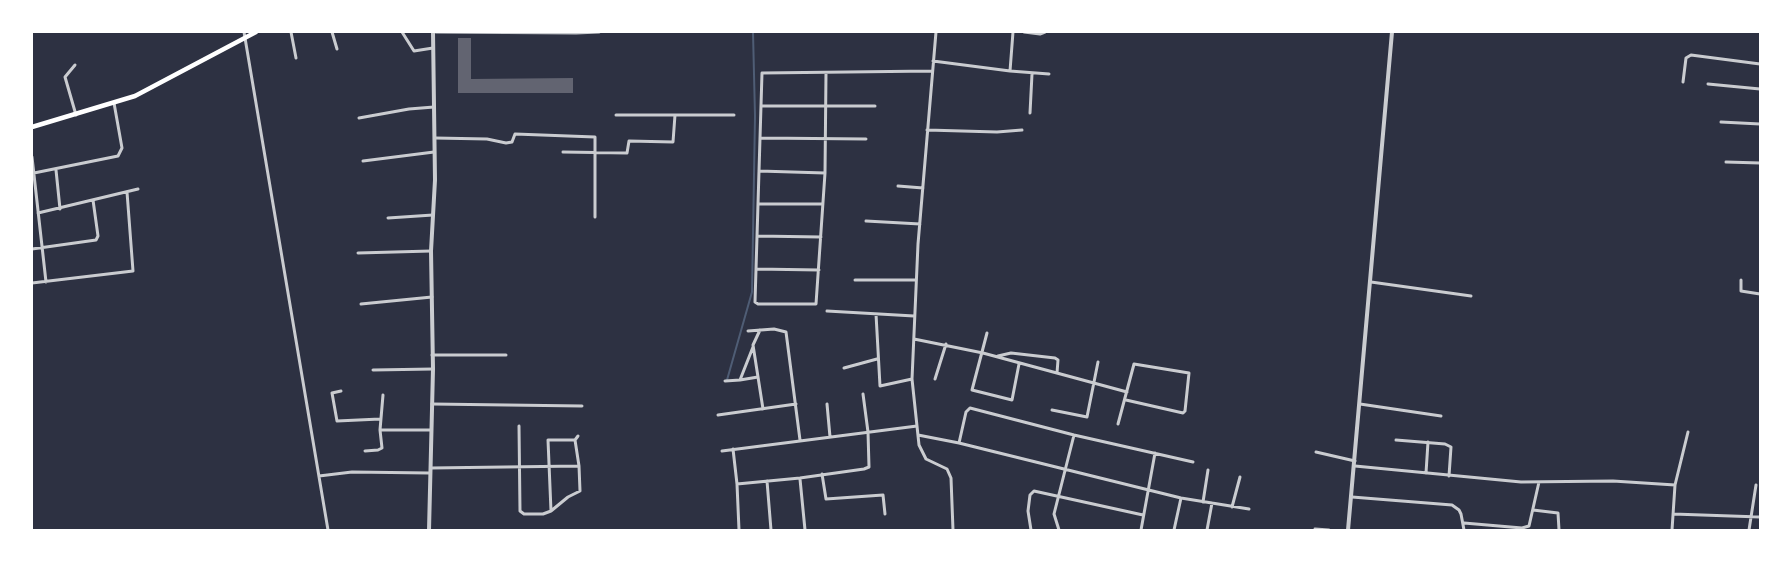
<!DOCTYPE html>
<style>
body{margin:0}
#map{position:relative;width:1792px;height:562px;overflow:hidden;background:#2d3142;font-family:"DM Sans",sans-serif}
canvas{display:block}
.frame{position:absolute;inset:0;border:33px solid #fff;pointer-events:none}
</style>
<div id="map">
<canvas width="1792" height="562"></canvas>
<div class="frame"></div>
</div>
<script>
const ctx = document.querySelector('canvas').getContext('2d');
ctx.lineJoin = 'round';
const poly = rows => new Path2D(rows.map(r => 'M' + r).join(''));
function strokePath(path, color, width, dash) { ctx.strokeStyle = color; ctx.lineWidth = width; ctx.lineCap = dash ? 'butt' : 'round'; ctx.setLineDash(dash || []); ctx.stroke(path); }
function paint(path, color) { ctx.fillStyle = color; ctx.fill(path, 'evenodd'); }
strokePath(poly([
 [727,380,752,292,755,116,753,32]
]), '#4f5d75', 2);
paint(poly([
 [458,38,471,38,471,79,573,78,573,93,458,93]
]), '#626471');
strokePath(poly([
 [244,32,328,530],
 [291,32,296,58],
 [332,32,337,49],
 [402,32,414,51,433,48],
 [436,32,576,33,599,32],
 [936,32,918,244,912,379,919,445,926,459,947,469,951,478,953,530],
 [1024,32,1040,34,1045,32],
 [933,61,1010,71,1013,32],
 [75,65,65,77,76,115],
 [1010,71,1049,74],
 [826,73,825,173,816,304,758,304,755,302,762,73,932,71],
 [1683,82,1686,58,1691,55,1760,64],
 [1708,84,1760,89],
 [762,106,875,106],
 [1030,113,1032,74],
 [616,115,734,115],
 [359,118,409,109,434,107],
 [1721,122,1760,124],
 [927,130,997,132,1022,130],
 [435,138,487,139,506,143,512,142,515,134,595,137,595,217],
 [761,138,866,139],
 [563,152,627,153,629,141,673,142,675,115],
 [32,157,46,282],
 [363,161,434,152],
 [1726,162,1760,163],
 [56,170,60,209],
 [759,171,825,173],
 [34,173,118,156,122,148,114,103],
 [898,186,923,188],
 [758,204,823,204],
 [38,213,138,189],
 [388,218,433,215],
 [866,221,920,224],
 [757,236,821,237],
 [32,249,96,240,98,236,93,200],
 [358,253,431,251],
 [756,269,819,270],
 [855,280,915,280],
 [1741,280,1741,291,1760,294],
 [1371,282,1471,296],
 [32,283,133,271,127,192],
 [361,304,432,297],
 [827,311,914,316],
 [876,314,880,386,912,379],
 [760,330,753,345,763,409],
 [748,331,774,329,786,332,800,440],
 [987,333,972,390,1012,400,1019,364],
 [914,339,983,353,1127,392],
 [432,355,506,355],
 [998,356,1011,353,1055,358,1058,360,1057,373],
 [844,368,877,359],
 [373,370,433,369],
 [935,379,946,344],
 [740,380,758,377],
 [725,381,740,380,753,347],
 [341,391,332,393,337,421,380,419],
 [432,404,582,406],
 [827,404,830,437],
 [1360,404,1441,416],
 [1052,410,1087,417,1098,362],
 [718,415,796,404],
 [1118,424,1134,364,1189,373,1185,411,1183,413,1126,400],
 [519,426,520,511,524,514,543,514,551,511,568,497,580,491,579,466,575,440,578,436],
 [380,430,383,395],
 [918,435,959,443,1181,498,1249,509],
 [1396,440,1445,444,1451,447,1449,476],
 [959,443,966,412,970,408,1074,435,1193,462],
 [733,449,737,484,739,530],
 [365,451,378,450,382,448,380,430,430,430],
 [722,451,917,426],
 [1316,452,1355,461],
 [1355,466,1521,482,1613,481,1675,485],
 [431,468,579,466],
 [1426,473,1428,442],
 [822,474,826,499,883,495,885,514],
 [319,476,352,472,429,473],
 [800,479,805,530],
 [767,481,771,530],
 [737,484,800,478,864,469,869,467,868,432,863,394],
 [1352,497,1452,505,1459,510,1461,514,1464,530],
 [1203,502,1208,470],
 [1232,507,1240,477],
 [1533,510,1558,513,1559,530],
 [551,511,548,440,575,440],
 [1673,514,1760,517],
 [1464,523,1522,528,1529,526,1539,482],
 [1315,529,1329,530],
 [1031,530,1028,511,1030,495,1034,491,1143,515],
 [1059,530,1054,514,1074,435],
 [1141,530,1155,453],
 [1174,530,1181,498],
 [1207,530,1212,503],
 [1672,530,1675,485,1688,432],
 [1749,530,1756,485]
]), '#caccd0', 3);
strokePath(poly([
 [429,530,433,369,431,251,435,180,433,32],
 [1348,530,1392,32]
]), '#caccd0', 4);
strokePath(poly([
 [32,127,135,96,256,32]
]), '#fff', 4.5);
</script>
